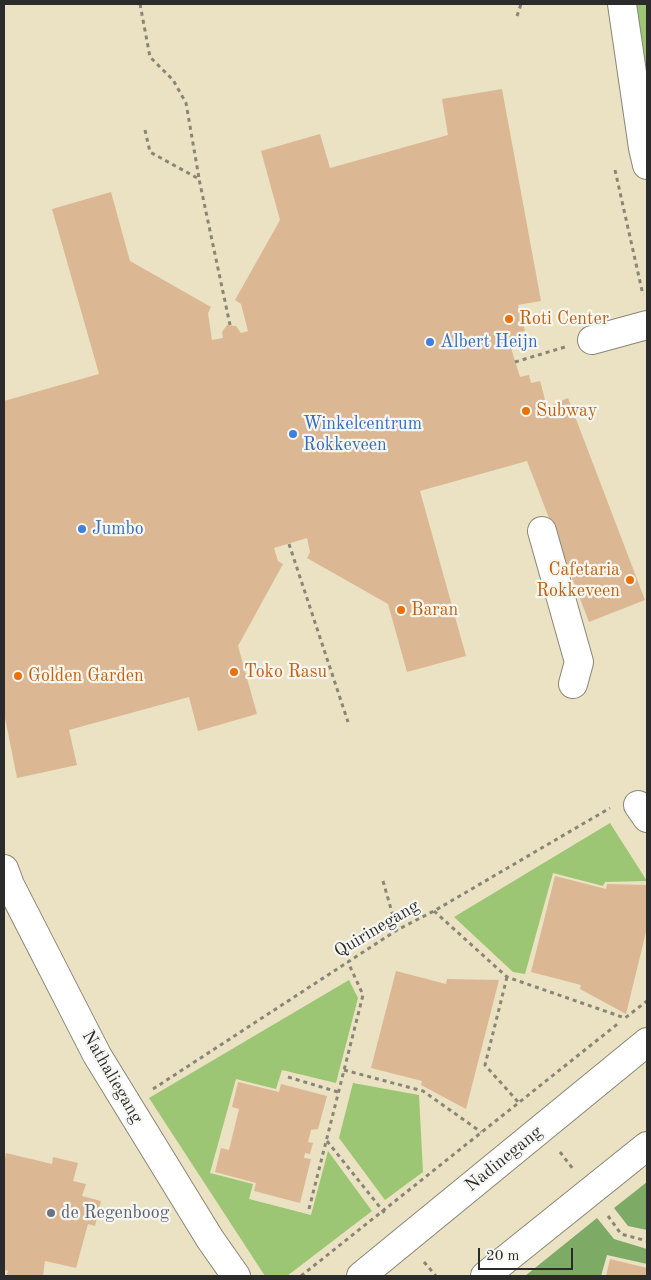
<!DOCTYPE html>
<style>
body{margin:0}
#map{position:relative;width:651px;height:1280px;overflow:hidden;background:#eae2c3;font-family:"Old Standard TT",serif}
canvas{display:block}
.frame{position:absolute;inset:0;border:5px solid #2b2b2b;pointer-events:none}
.scale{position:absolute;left:478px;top:1248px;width:95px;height:22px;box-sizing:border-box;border:2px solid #2b2b2b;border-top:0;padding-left:6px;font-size:15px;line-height:18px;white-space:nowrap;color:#2b2b2b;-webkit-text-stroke:4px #f6f6f2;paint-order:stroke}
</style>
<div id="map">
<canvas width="651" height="1280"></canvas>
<div class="frame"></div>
<div class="scale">20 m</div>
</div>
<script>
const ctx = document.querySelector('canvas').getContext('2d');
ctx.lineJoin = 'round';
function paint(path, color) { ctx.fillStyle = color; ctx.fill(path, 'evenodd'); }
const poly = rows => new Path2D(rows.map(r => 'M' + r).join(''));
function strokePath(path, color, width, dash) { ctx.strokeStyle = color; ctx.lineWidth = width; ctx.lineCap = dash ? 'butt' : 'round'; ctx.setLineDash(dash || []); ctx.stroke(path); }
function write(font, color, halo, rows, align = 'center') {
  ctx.font = font + ' "Old Standard TT",serif'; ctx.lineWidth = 4.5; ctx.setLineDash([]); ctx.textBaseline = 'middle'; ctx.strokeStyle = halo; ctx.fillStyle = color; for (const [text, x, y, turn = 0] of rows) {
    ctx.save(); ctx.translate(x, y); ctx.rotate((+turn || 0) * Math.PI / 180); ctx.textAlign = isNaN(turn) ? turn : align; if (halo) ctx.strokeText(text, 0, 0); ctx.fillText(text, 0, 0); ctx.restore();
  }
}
paint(poly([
 [635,4,647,4,647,113],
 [610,823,647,881,605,882,603,886,553,873,525,974,513,972,454,917],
 [349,980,358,998,336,1083,282,1070,276,1089,236,1079,210,1173,253,1184,249,1199,311,1215,328,1151,372,1211,287,1276,265,1276,149,1098],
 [353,1083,419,1095,423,1172,385,1200,339,1138]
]), '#9cc673');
paint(poly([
 [647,1182,647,1230,628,1226,614,1208],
 [597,1218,614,1239,647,1249,647,1264,607,1255,601,1276,525,1276]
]), '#7dab65');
paint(poly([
 [502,89,541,301,518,305,525,331,517,333,520,342,510,344,511,348,520,377,529,375,531,383,540,381,547,407,568,398,645,600,589,622,527,461,420,491,466,656,407,672,388,604,307,558,310,552,307,538,274,548,278,561,283,564,238,646,257,714,198,731,189,697,69,730,77,765,17,778,4,713,4,401,99,374,52,209,111,192,130,261,211,307,208,313,212,340,223,338,222,332,227,325,236,326,241,333,248,331,241,304,235,300,280,220,261,151,320,134,330,168,448,135,442,99],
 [555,876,606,889,607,884,647,885,647,928,626,1014,580,989,581,985,531,972],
 [396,971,446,984,447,979,499,980,466,1109,421,1085,422,1081,371,1068],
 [238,1082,279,1092,281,1084,327,1096,318,1129,311,1130,308,1142,313,1143,310,1154,305,1153,304,1158,311,1159,300,1203,254,1191,256,1183,215,1172,221,1148,229,1150,239,1109,232,1107],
 [6,1153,52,1164,53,1157,78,1163,73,1181,86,1184,82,1196,101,1201,95,1226,88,1224,76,1268,45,1261,43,1276,6,1276,8,1271,4,1270,4,1164],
 [610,1259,647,1268,647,1276,606,1276]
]), '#dbb893');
const minor = poly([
 [622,4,643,148,647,165],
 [592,340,647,325],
 [542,531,579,662,573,684],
 [638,805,647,818],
 [4,869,10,885,97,1055,210,1239,236,1276],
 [361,1276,647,1042],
 [485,1276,647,1146]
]);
strokePath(minor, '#8a8677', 30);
strokePath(poly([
 [140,4,150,57,173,80,186,103,199,178],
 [517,16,521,4],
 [145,130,150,152,199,179,230,325],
 [615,170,643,295],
 [515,362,565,347],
 [289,544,348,722],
 [383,881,397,930],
 [434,911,507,977,625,1018,647,1001],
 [507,977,485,1065,519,1103],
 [344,1070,423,1091,481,1132],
 [288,1077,338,1092],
 [153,1089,397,930,434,911,610,808],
 [327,1141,387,1216],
 [560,1152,573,1169],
 [309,1209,363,995,348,962],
 [608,1216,621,1234,647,1241],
 [424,1262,436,1276],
 [301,1276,620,1022]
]), '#8a8677', 3, [4, 4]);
strokePath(minor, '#fff', 28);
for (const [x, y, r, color] of [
 [509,319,5,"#e8710a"],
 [430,342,5,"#3f7fe0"],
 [526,411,5,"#e8710a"],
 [293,434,5,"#3f7fe0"],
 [82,529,5,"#3f7fe0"],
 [630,580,5,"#e8710a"],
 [401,610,5,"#e8710a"],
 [234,672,5,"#e8710a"],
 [18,676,5,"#e8710a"],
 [51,1213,5,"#6b7280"]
]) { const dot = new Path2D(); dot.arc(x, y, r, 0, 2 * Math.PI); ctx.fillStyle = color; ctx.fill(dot); strokePath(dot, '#f6f6f2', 2); }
write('18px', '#c56008', '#f6f6f2', [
 ["Roti Center",519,319],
 ["Subway",536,411],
 ["Cafetaria",620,570,"right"],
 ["Rokkeveen",620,591,"right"],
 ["Baran",411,610],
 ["Toko Rasu",244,672],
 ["Golden Garden",28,676]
], 'left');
write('18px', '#366cbe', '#f6f6f2', [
 ["Albert Heijn",440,342],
 ["Winkelcentrum",303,424],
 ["Rokkeveen",303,445],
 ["Jumbo",92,529]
], 'left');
write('18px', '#2b2b2b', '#f6f6f2', [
 ["Quirinegang",377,929,-31],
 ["Nathaliegang",112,1077,60],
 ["Nadinegang",504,1159,-39]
]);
write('18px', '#5b616d', '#f6f6f2', [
 ["de Regenboog",61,1213]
], 'left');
</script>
